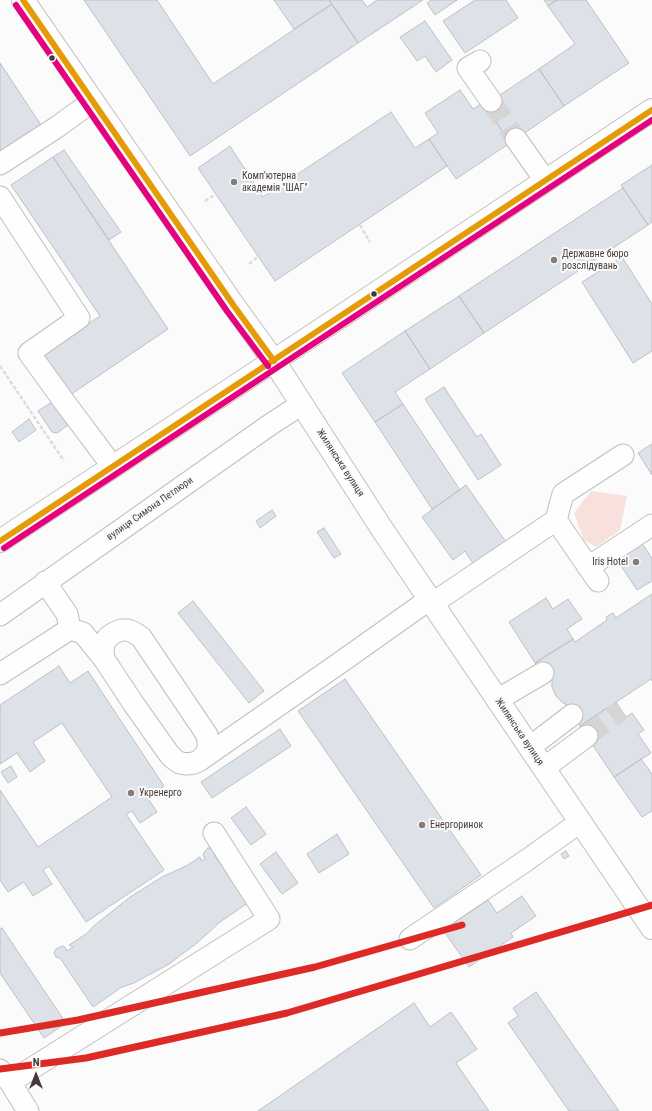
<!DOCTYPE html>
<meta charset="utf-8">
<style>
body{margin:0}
#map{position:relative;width:652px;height:1111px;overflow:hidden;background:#fbfbfb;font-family:"Roboto Condensed",sans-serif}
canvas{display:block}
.north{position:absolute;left:16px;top:1055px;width:40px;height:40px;-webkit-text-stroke:3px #fbfbfb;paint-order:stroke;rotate:0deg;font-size:11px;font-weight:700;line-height:16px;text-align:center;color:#453938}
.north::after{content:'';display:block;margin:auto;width:14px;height:18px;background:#453938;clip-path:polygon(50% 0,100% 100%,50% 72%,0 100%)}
</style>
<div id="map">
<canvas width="652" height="1111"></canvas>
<div class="north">N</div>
</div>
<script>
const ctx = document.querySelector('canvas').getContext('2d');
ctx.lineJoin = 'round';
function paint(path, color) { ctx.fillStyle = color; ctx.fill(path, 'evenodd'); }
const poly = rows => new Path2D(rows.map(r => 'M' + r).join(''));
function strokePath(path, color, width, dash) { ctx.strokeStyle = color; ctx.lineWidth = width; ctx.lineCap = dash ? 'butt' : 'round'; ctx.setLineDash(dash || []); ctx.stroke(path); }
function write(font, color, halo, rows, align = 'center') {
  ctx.font = font + ' "Roboto Condensed",sans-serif'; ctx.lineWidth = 4; ctx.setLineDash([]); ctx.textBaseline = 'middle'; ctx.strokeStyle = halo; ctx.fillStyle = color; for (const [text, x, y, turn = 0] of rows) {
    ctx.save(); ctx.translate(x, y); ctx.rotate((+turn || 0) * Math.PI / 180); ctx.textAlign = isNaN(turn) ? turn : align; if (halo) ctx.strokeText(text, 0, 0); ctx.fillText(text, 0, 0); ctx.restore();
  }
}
paint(poly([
 [591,491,627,496,620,530,596,547,584,540,574,513]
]), '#f8e0dd');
const building = poly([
 [84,0,157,0,213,84,332,4,358,43,190,156,84,0],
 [274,0,329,0,332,4,294,29,274,0],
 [329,0,362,0,367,7,377,0,423,0,358,43,329,0],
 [431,0,457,0,435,15,427,3,431,0],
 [475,0,506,0,518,18,465,53,443,21,475,0],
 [544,0,557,0,548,6,544,0],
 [557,0,586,0,629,63,564,106,539,69,575,44,548,6,557,0],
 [425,21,452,60,436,72,425,56,417,61,400,37,425,21],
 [0,63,41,125,0,152,0,63],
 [539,69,564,106,510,143,485,105,539,69],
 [460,90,473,109,483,103,510,143,456,179,429,139,438,133,425,113,460,90],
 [391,112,415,148,429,139,447,166,275,281,198,168,230,146,263,197,391,112],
 [64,150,121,232,109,240,53,157,64,150],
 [53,157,168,329,70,395,43,354,100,316,11,185,53,157],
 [652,165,652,222,648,225,621,185,652,165],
 [623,188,648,225,484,333,459,296,623,188],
 [622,257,652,304,652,351,633,363,582,282,622,257],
 [459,296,484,333,430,369,405,331,459,296],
 [405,331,430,369,395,392,403,404,375,422,342,373,405,331],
 [444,387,477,437,481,434,501,465,478,480,425,399,444,387],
 [55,400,69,420,68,425,57,433,52,432,38,411,55,400],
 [403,404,460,490,432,509,375,422,403,404],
 [29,419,36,430,19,442,12,432,29,419],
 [652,444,652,475,638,453,652,444],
 [466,485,506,542,474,565,465,551,453,560,422,517,466,485],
 [272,510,276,516,260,528,256,521,272,510],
 [324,528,341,554,334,558,317,532,324,528],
 [639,539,652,558,652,581,637,590,614,555,639,539],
 [652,594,652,681,651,679,580,726,569,711,571,707,563,703,556,696,552,687,552,678,546,677,535,663,573,639,575,642,607,620,606,617,613,613,616,618,652,594],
 [546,598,553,609,568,599,582,619,567,629,573,639,535,663,509,622,546,598],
 [193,601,264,691,249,703,178,613,193,601],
 [59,666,70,683,88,671,164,786,147,797,157,812,140,823,132,811,126,814,164,870,86,922,49,866,43,870,52,884,33,896,24,882,8,892,0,880,0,790,38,847,112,797,62,723,33,742,45,761,30,772,17,753,0,764,0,705,59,666],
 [345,679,481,875,434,908,298,711,345,679],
 [616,702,626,717,632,713,644,730,638,734,651,753,614,777,580,726,616,702],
 [280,729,291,746,212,798,201,782,280,729],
 [641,759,652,774,652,811,642,817,614,777,641,759],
 [11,766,17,777,8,783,1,772,11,766],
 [246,807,266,834,251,845,231,818,246,807],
 [337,834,349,854,319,873,307,854,337,834],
 [208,848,212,848,215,852,215,856,248,903,220,922,197,943,169,964,134,983,122,987,93,1007,60,958,56,957,54,953,56,949,62,946,65,947,67,951,73,947,69,945,86,934,95,925,130,897,162,877,186,866,200,857,201,861,205,859,203,855,205,851,208,848],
 [566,851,569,856,564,859,561,854,566,851],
 [276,852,298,883,282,894,260,864,276,852],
 [522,896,536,916,511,933,513,937,469,967,443,930,488,900,497,913,522,896],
 [2,928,66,1023,44,1038,0,973,0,929,2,928],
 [536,992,619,1111,569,1111,508,1023,518,1016,513,1008,536,992],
 [414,1003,430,1027,451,1012,477,1049,456,1063,489,1111,258,1111,414,1003]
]);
paint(building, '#dde1e8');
strokePath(building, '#bec0c4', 1);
strokePath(poly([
 [491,101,516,139],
 [587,736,621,710]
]), '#d7d4d4', 21, [21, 10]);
const minor = poly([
 [480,61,468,68,491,101],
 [516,139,545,180],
 [0,164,57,127,93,101],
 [0,197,79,318,29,353,63,400,113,467],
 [556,520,563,494,623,455],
 [588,567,652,525],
 [433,603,556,520,598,581],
 [0,615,271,424,302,404],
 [70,629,83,633,104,659,133,703,169,754,174,759,180,763,187,764,194,763,200,760,341,662,430,599],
 [104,659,103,651,104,644,108,637,114,633,121,630,128,630,135,633,141,637,207,735,208,742,208,749,205,755,200,760],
 [0,674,70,629,67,614,45,582],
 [497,700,543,673],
 [530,747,572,715],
 [544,768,587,736],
 [410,939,527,860,580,822],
 [0,1070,10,1082,28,1111],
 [10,1082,269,919,214,833]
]);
const major = poly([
 [23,0,234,306,274,361,382,529,652,928],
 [0,541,316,333,652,110]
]);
strokePath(minor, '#c3bebd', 23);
strokePath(major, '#c3bebd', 24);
strokePath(poly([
 [205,201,216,194],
 [360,225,370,242],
 [249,264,258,257],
 [0,366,64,461]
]), '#dcdcdc', 2.5, [4, 2]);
strokePath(minor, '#fefefe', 21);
strokePath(major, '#fefefe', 22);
strokePath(poly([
 [23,0,234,306,274,361],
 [0,541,652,110]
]), '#e59b06', 6);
strokePath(poly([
 [16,5,227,311,268,366],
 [4,548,652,120]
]), '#e5007d', 6);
strokePath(poly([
 [0,1033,78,1020,315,967,462,925],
 [0,1069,86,1058,287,1013,652,905]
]), '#dd2a26', 7);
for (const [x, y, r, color] of [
 [52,58,3.5,"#453938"],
 [234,182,4,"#857d7c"],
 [554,260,4,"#857d7c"],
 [374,294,3.5,"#453938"],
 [636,562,4,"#857d7c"],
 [131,793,4,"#857d7c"],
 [422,825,4,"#857d7c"]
]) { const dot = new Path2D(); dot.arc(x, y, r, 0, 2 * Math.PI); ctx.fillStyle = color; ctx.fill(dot); strokePath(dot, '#fbfbfb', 1.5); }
write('10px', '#453938', '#fbfbfb', [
 ["Комп'ютерна",242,176],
 ["академія \"ШАГ\"",242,188],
 ["Державне бюро",562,254],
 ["розслідувань",562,266],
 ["Iris Hotel",628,562,"right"],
 ["Укренерго",139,793],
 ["Енергоринок",430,825]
], 'left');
write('10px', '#453938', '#fbfbfb', [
 ["Жилянська вулиця",340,463,57],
 ["вулиця Симона Петлюри",150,509,-35],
 ["Жилянська вулиця",519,732,56]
]);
</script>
